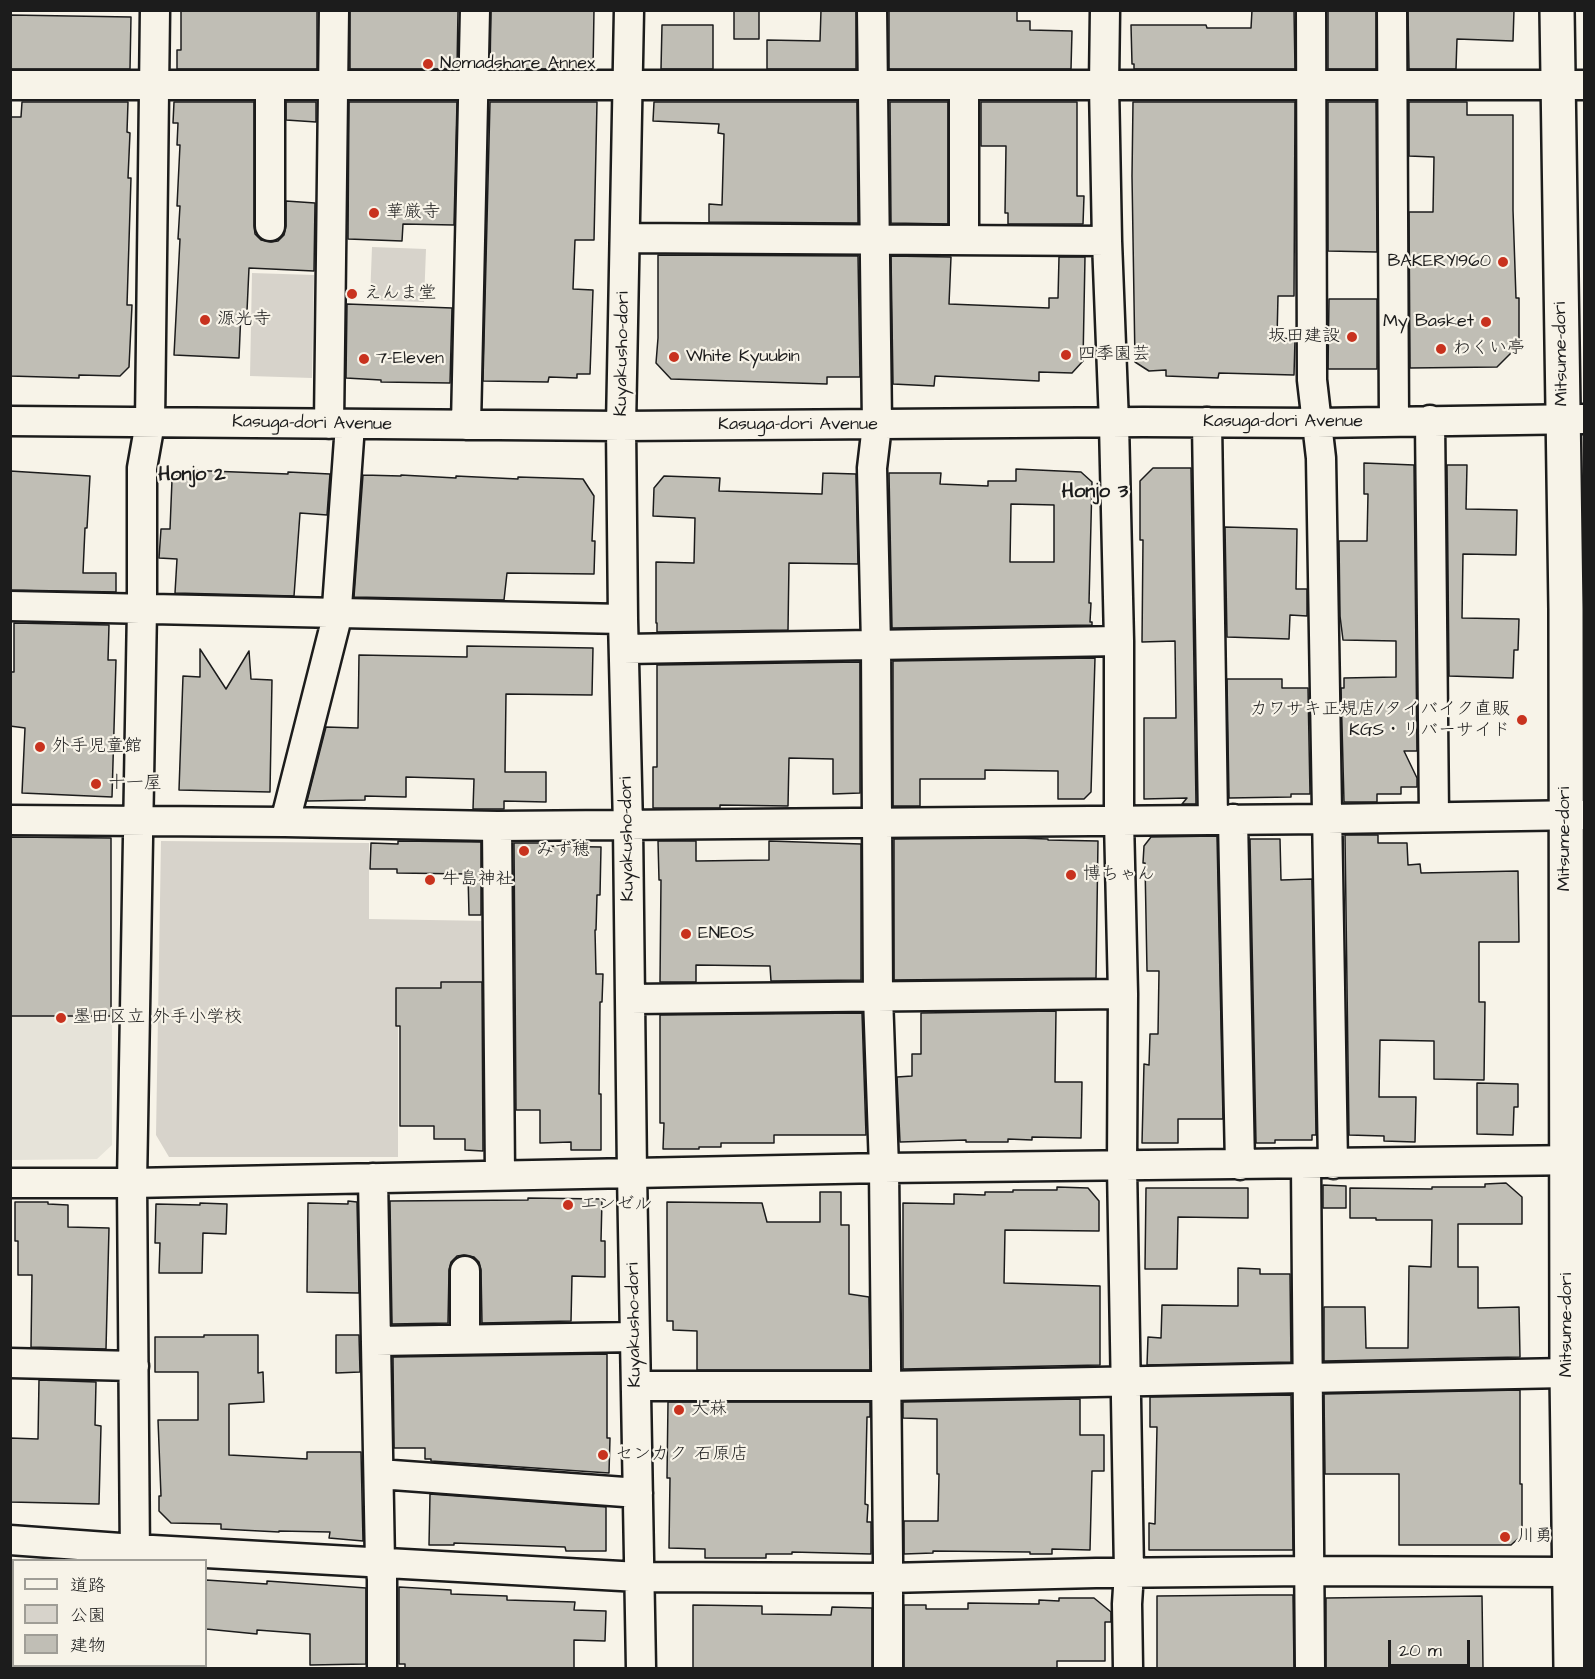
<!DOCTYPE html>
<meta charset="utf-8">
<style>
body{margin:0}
#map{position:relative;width:1595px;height:1679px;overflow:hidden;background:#f7f3e8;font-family:"Architects Daughter","Klee One",sans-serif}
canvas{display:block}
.frame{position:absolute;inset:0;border:12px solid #1c1c1c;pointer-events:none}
.legend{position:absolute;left:12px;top:1559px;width:195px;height:108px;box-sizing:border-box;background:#f7f3e8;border:2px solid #9f9d96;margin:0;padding:8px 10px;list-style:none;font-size:18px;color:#1c1c1c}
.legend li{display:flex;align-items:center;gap:12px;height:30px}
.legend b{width:30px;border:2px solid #9f9d96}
.scale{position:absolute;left:1388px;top:1640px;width:82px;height:27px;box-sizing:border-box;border:3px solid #1c1c1c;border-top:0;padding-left:8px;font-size:18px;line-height:21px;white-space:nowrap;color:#1c1c1c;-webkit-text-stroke:4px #f7f3e8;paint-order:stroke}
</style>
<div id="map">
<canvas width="1595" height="1679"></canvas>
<div class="frame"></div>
<ul class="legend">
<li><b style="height:8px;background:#f7f3e8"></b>道路</li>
<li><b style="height:16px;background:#d7d3cb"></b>公園</li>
<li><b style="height:16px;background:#c0beb5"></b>建物</li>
</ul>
<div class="scale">20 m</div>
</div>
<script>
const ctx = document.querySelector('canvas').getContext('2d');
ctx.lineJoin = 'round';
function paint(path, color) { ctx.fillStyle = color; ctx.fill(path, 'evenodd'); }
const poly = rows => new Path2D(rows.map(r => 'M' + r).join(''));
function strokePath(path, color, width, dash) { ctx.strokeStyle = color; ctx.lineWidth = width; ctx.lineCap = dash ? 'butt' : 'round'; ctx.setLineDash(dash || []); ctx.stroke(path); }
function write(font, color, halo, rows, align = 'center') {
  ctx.font = font + ' "Architects Daughter","Klee One",sans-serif'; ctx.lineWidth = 4.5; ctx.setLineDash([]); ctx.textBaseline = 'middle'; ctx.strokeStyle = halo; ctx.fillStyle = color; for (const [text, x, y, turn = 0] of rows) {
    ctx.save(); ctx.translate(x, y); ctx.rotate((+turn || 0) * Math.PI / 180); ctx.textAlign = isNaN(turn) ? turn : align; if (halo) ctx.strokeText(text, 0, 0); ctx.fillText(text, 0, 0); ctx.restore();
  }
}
paint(poly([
 [112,890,112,1145,97,1159,11,1160,10,891]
]), '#e6e3d9');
paint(poly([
 [372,247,426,249,424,302,370,300],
 [252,273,314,275,312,378,250,376],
 [161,841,369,843,369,919,490,921,491,985,398,988,398,1157,169,1157,156,1135]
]), '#d7d3cb');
const building = poly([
 [181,10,317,10,317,69,177,69,177,50,181,50,181,10],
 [350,10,458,10,457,69,350,69,350,10],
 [491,10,594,10,593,69,490,69,491,10],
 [734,10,759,10,759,39,734,39,734,10],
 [821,10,856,11,856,69,767,69,767,40,820,41,821,10],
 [889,10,1017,10,1017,21,1030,21,1030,30,1072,31,1071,69,889,69,889,10],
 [1252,10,1294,10,1295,69,1134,69,1134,64,1132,64,1131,25,1206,25,1207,28,1251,28,1252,10],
 [1328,10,1376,10,1376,69,1328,69,1328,10],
 [1408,10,1514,10,1513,41,1457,39,1456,69,1409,69,1408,10],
 [10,15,131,17,130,69,10,69,10,15],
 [662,25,713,25,713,69,661,69,662,25],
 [22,102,128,102,127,132,130,133,128,178,131,178,127,305,132,305,129,367,120,376,79,375,79,378,10,376,10,117,21,117,22,102],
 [174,102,254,102,254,226,255,234,261,240,271,242,278,241,284,235,286,226,286,201,315,203,314,271,249,268,247,311,241,311,239,358,174,355,180,239,178,239,180,206,177,206,180,145,177,145,178,123,173,123,174,102],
 [286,102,316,102,316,122,286,120,286,102],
 [349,102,457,102,454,225,403,224,402,241,348,239,349,102],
 [490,102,597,102,594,240,575,240,573,289,593,290,590,374,577,374,577,378,549,377,548,382,483,381,490,102],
 [654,102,857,102,858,223,709,222,709,204,722,205,724,134,718,133,719,124,653,121,654,102],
 [890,102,948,102,948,224,891,223,890,102],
 [981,102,1077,102,1077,196,1084,196,1083,224,1008,224,1008,213,1005,213,1006,146,981,146,981,102],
 [1133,102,1295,102,1294,296,1278,296,1277,338,1295,339,1294,375,1219,373,1218,378,1166,376,1166,370,1149,371,1135,362,1132,176,1133,102],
 [1328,102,1376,102,1377,252,1328,251,1328,102],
 [1409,102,1467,102,1467,115,1513,115,1513,210,1516,298,1519,298,1519,345,1497,367,1410,368,1409,212,1433,212,1434,157,1409,156,1409,102],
 [658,255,858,256,860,377,827,377,827,384,671,379,656,363,658,338,658,255],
 [891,256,951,257,949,304,1049,308,1049,298,1058,298,1059,257,1085,257,1083,361,1072,373,1039,372,1039,381,935,376,934,386,893,384,891,256],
 [1329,299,1377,299,1377,369,1328,369,1329,299],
 [347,304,452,308,450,383,381,382,381,380,346,378,347,304],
 [1364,463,1414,465,1417,751,1404,751,1417,778,1417,787,1401,787,1401,794,1377,794,1377,802,1344,802,1341,688,1344,688,1344,678,1396,677,1396,641,1343,640,1340,616,1339,541,1367,541,1368,494,1364,494,1364,463],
 [1447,465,1467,465,1466,509,1517,510,1516,555,1463,554,1462,618,1519,619,1518,650,1514,650,1513,678,1449,676,1447,465],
 [1153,468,1191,468,1196,804,1182,804,1187,798,1144,799,1144,718,1176,718,1175,641,1142,642,1143,540,1140,540,1140,481,1153,468],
 [1016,469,1081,472,1092,482,1089,603,1091,603,1090,622,1092,622,1092,625,892,628,889,473,941,473,940,484,988,486,988,481,1016,481,1016,469],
 [1011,504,1054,505,1054,562,1010,562,1011,504],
 [184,470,288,474,288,472,330,474,327,515,300,513,294,596,175,593,177,559,159,558,161,529,170,529,172,480,184,470],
 [10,471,90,476,87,528,85,528,83,573,116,573,116,592,10,590,10,471],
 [823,473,856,474,858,564,789,563,788,630,657,632,657,623,656,623,656,562,694,563,695,518,653,516,654,488,664,476,720,478,719,491,822,494,823,473],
 [363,475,401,476,401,475,456,478,456,476,518,479,518,477,583,479,594,496,592,541,595,541,594,574,507,573,504,600,354,597,363,475],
 [1225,527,1297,529,1296,589,1307,589,1307,616,1290,615,1289,639,1227,637,1225,527],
 [14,623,109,625,108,660,116,660,112,797,22,793,25,728,10,726,10,672,14,672,14,623],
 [467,646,593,648,592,695,506,694,505,772,546,772,546,802,504,801,504,809,473,809,474,779,406,777,406,797,365,796,365,800,307,801,326,727,358,728,359,655,467,657,467,646],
 [200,649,226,689,249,651,251,679,272,680,270,792,179,790,183,676,200,677,200,649],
 [1095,658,1091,792,1084,799,1058,799,1058,771,985,770,985,779,920,779,920,806,893,806,893,661,1095,658],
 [860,662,860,793,833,794,833,759,789,758,788,806,720,805,720,808,653,808,653,767,657,767,657,665,860,662],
 [1227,679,1282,679,1282,688,1308,688,1310,794,1291,794,1291,797,1229,798,1227,679],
 [1345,835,1378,835,1378,843,1407,843,1408,865,1420,864,1421,873,1518,871,1519,942,1479,942,1479,1002,1485,1002,1484,1080,1434,1079,1434,1041,1380,1040,1379,1097,1416,1097,1415,1142,1384,1141,1384,1136,1349,1135,1345,835],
 [1217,836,1223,1119,1178,1119,1178,1143,1142,1143,1144,1064,1149,1065,1150,1034,1158,1034,1159,971,1147,971,1145,863,1143,863,1144,846,1151,837,1217,836],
 [10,837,111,838,111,1016,10,1016,10,837],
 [1018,838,1048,839,1048,840,1098,841,1096,978,894,980,894,839,1018,838],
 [1250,839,1280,839,1281,880,1312,879,1316,1135,1312,1135,1312,1140,1275,1140,1275,1143,1256,1143,1250,839],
 [398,841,481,842,481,915,469,915,468,874,397,873,397,869,370,869,371,843,398,844,398,841],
 [658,841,696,841,696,861,769,860,769,841,861,844,861,980,771,981,770,966,696,965,696,982,660,982,661,880,659,880,658,841],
 [514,843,540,843,540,846,601,847,600,895,597,895,596,930,595,930,596,974,603,974,602,1002,600,1002,599,1094,601,1094,601,1150,571,1150,571,1142,540,1143,540,1110,516,1110,514,843],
 [441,982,482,982,483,1151,465,1150,465,1139,434,1139,434,1126,400,1126,400,1026,396,1026,396,988,441,988,441,982],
 [1056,1011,1055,1082,1082,1082,1081,1138,1032,1137,1032,1140,1008,1139,1008,1142,966,1142,966,1140,900,1142,897,1077,912,1076,912,1054,921,1054,921,1013,1056,1011],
 [862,1013,866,1135,774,1135,774,1143,721,1143,721,1147,699,1147,699,1149,663,1149,664,1123,660,1123,660,1015,862,1013],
 [1477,1083,1518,1084,1518,1107,1514,1107,1513,1135,1477,1134,1477,1083],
 [1506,1183,1522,1197,1522,1224,1458,1224,1458,1267,1478,1267,1478,1308,1519,1307,1520,1357,1324,1361,1324,1307,1365,1307,1366,1348,1408,1348,1409,1266,1431,1267,1432,1220,1376,1220,1376,1218,1350,1218,1350,1188,1432,1189,1432,1187,1485,1187,1485,1184,1506,1183],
 [1323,1185,1346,1186,1346,1208,1323,1208,1323,1185],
 [1057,1187,1088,1188,1099,1201,1099,1231,1005,1230,1004,1283,1100,1286,1100,1365,903,1369,903,1203,954,1204,954,1194,985,1195,985,1192,1013,1192,1013,1190,1057,1190,1057,1187],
 [1146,1188,1248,1188,1248,1218,1178,1217,1177,1269,1145,1269,1146,1188],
 [820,1192,841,1192,841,1225,849,1225,849,1294,869,1297,870,1370,697,1370,697,1331,673,1330,673,1321,667,1321,667,1202,762,1203,767,1222,820,1222,820,1192],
 [528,1198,602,1199,601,1241,605,1241,605,1277,572,1276,571,1321,482,1323,481,1270,479,1262,474,1257,464,1255,457,1256,451,1262,449,1270,448,1323,392,1324,390,1201,528,1200,528,1198],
 [348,1201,357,1202,359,1293,307,1292,308,1203,348,1204,348,1201],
 [15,1202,48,1202,48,1204,68,1205,68,1227,109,1228,106,1349,31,1347,32,1275,18,1275,18,1241,15,1241,15,1202],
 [200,1203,227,1204,226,1234,203,1233,202,1273,159,1273,160,1243,155,1243,156,1204,200,1205,200,1203],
 [1238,1268,1260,1269,1260,1274,1290,1274,1291,1362,1147,1365,1148,1337,1161,1338,1162,1305,1238,1306,1238,1268],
 [204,1335,258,1335,258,1373,263,1372,264,1402,229,1404,229,1455,307,1459,307,1452,361,1452,363,1541,329,1538,330,1532,279,1531,279,1532,221,1529,221,1524,171,1523,159,1511,159,1496,161,1496,158,1420,198,1420,198,1372,155,1372,155,1337,204,1337,204,1335],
 [336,1335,359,1335,360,1372,336,1373,336,1335],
 [607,1354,607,1438,610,1438,609,1473,431,1461,431,1459,425,1459,425,1448,394,1448,393,1357,607,1354],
 [39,1380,96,1382,95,1425,101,1426,99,1504,10,1502,10,1438,38,1439,39,1380],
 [1520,1390,1520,1484,1522,1484,1522,1535,1511,1545,1399,1545,1399,1474,1325,1474,1324,1394,1520,1390],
 [1291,1395,1293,1550,1149,1550,1149,1523,1155,1524,1157,1427,1150,1427,1150,1397,1291,1395],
 [1080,1399,1080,1435,1104,1435,1104,1471,1092,1471,1090,1550,1052,1549,1052,1554,1030,1554,1030,1552,933,1551,933,1553,904,1554,904,1521,938,1521,939,1474,937,1474,937,1419,903,1418,903,1402,1080,1399],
 [668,1402,870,1402,870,1417,867,1417,865,1504,868,1505,867,1522,871,1522,871,1554,792,1552,792,1554,766,1554,766,1558,705,1558,705,1549,669,1548,670,1478,667,1478,668,1402],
 [430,1494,606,1507,606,1551,566,1551,565,1547,454,1543,454,1545,429,1545,430,1494],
 [206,1580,267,1584,267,1581,366,1588,366,1664,310,1665,310,1634,257,1630,257,1634,206,1629,206,1580],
 [399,1587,451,1590,451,1594,507,1596,507,1600,575,1602,574,1610,606,1611,605,1641,574,1640,574,1668,405,1668,405,1664,399,1664,399,1587],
 [1258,1595,1293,1595,1294,1668,1157,1668,1157,1596,1258,1595],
 [1482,1596,1483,1668,1326,1668,1326,1598,1482,1596],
 [1059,1598,1094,1598,1111,1612,1111,1622,1105,1622,1105,1661,1057,1661,1057,1668,904,1668,904,1605,926,1605,926,1609,968,1609,968,1603,1039,1604,1039,1600,1059,1601,1059,1598],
 [693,1605,762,1606,762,1614,831,1615,832,1607,872,1608,872,1668,693,1668,693,1605]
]);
paint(building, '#c0beb5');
strokePath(building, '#1c1c1c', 1.5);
const minor = poly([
 [629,10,621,426,623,619,628,826,632,1173,641,1668],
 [872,10,877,425,872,468,876,645,878,996,884,1168,888,1558,888,1668],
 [1105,10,1104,85,1107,241,1114,423,1119,641,1119,820,1123,994,1122,1166,1129,1572,1127,1604,1128,1668],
 [1311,10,1312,380,1321,458,1333,1164],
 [1392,10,1394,421],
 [10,85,1584,85],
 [964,85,964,240],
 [270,226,270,85],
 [625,238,1107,241],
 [1430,420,1434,816],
 [10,421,621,426,1143,422,1317,423,1584,419],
 [1207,422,1213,820],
 [329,424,334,10],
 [466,425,475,10],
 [10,606,623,619],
 [624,649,1119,641],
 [1233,819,1240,1165],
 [10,820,285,822,497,826,1328,819,1584,815],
 [285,822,336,621,350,425],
 [497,826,500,1175],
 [630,999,1123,994],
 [1306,1164,1310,1668],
 [373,1178,380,1563,382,1579,382,1668],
 [10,1183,132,1183,884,1168,1584,1160],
 [465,1339,465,1271],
 [376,1341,635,1337],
 [10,1363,134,1366],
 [636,1386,885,1386,1567,1373],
 [379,1474,638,1493],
 [10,1540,134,1549,639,1577,888,1578,1096,1573,1310,1571,1570,1572],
 [135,1560,132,1183,142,608,142,468,150,423,155,10],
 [135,1666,135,1668]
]);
const major = poly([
 [1557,10,1566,609,1567,1373,1571,1668]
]);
strokePath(minor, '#1c1c1c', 33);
strokePath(major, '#1c1c1c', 38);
strokePath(minor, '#f7f3e8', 28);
strokePath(major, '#f7f3e8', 33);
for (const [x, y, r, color] of [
 [428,64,6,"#c8321e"],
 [374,213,6,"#c8321e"],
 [1503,262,6,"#c8321e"],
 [352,294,6,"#c8321e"],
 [205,320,6,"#c8321e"],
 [1486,322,6,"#c8321e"],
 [1352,337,6,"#c8321e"],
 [1441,349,6,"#c8321e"],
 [1066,355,6,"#c8321e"],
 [674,357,6,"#c8321e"],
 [364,359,6,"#c8321e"],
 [1522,720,6,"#c8321e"],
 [40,747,6,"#c8321e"],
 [96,784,6,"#c8321e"],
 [524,851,6,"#c8321e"],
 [1071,875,6,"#c8321e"],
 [430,880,6,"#c8321e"],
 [686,934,6,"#c8321e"],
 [61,1018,6,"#c8321e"],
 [568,1205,6,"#c8321e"],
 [679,1410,6,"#c8321e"],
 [603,1455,6,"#c8321e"],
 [1505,1537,6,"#c8321e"]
]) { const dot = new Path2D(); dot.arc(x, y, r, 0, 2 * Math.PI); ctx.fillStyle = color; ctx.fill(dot); strokePath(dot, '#f7f3e8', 2); }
write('18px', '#1c1c1c', '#f7f3e8', [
 ["Nomadshare Annex",440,64],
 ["華厳寺",386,213],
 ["BAKERY1960",1491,262,"right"],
 ["えんま堂",364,294],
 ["源光寺",217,320],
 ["My Basket",1474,322,"right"],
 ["坂田建設",1340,337,"right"],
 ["わくい亭",1453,349],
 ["四季園芸",1078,355],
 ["White Kyuubin",686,357],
 ["7-Eleven",376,359],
 ["カワサキ正規店/タイバイク直販",1510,710,"right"],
 ["KGS・リバーサイド",1510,731,"right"],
 ["外手児童館",52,747],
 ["十一屋",108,784],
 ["みず穂",536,851],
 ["博ちゃん",1083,875],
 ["牛島神社",442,880],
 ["ENEOS",698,934],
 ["墨田区立 外手小学校",73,1018],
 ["エンゼル",580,1205],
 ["大菻",691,1410],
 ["センカク 石原店",615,1455],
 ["川勇",1517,1537]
], 'left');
write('18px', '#1c1c1c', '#f7f3e8', [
 ["Kuyakusho-dori",623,354,-89],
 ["Mitsume-dori",1562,354,-91],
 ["Kasuga-dori Avenue",1283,422],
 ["Kasuga-dori Avenue",312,424,1],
 ["Kasuga-dori Avenue",798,425],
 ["Kuyakusho-dori",628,839,-91],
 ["Mitsume-dori",1565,839,-90],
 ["Kuyakusho-dori",635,1325,-91],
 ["Mitsume-dori",1567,1325,-90]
]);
write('bold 20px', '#1c1c1c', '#f7f3e8', [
 ["Honjo 2",192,476],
 ["Honjo 3",1095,493]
]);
</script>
